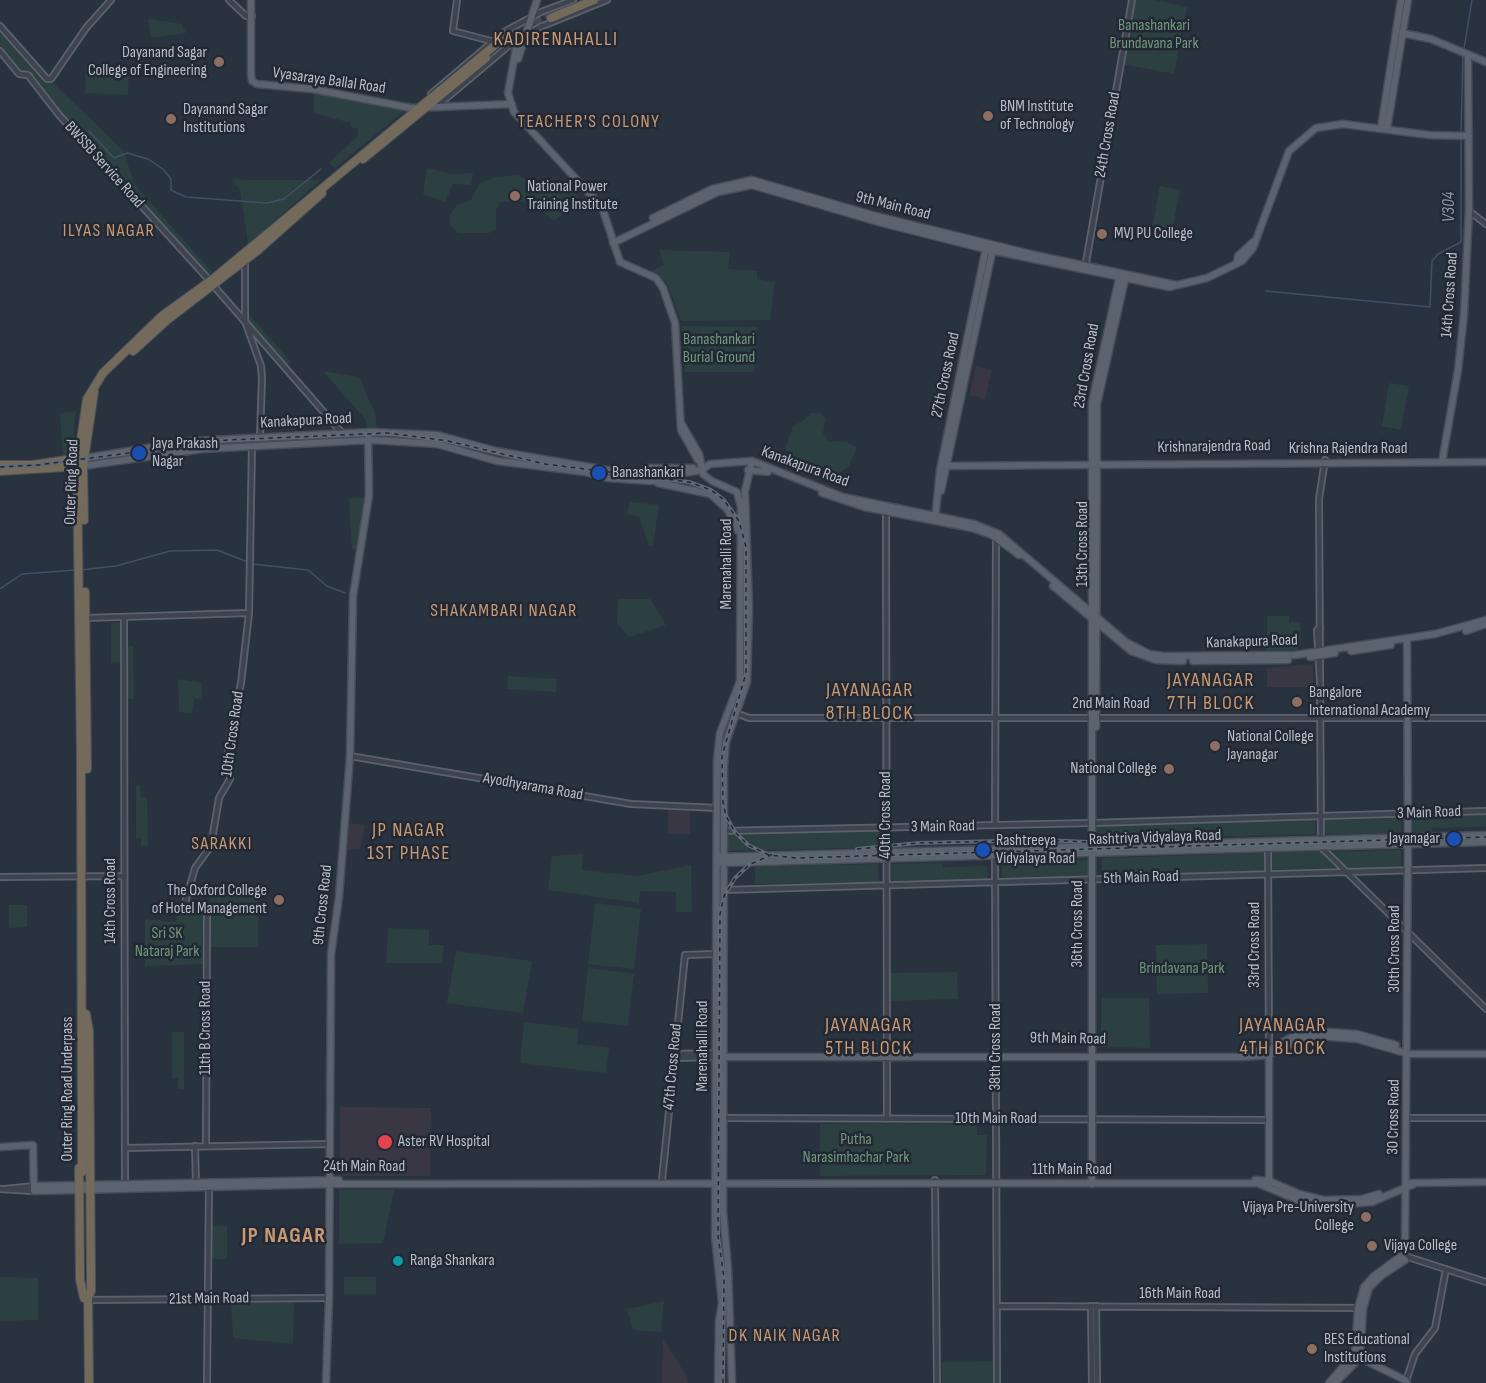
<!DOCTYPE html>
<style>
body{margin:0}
canvas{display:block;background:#29323f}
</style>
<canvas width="1486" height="1383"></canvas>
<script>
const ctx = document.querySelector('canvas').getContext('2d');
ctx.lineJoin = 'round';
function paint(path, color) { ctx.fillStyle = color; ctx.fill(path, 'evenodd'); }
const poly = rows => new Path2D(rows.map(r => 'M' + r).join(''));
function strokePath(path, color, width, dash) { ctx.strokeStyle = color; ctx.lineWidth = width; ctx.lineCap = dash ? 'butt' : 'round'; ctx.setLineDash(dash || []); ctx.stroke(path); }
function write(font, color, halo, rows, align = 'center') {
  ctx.font = font + ' "Sofia Sans Condensed",sans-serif'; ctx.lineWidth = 5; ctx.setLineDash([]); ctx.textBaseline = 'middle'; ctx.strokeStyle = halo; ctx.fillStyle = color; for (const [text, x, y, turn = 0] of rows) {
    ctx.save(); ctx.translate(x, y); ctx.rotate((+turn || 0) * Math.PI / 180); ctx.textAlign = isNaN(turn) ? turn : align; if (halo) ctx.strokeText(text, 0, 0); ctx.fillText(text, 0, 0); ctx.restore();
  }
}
paint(poly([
 [976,366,992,370,985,399,969,395],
 [1313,664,1313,687,1267,687,1267,668],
 [668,809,690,809,690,834,668,834],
 [350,823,365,825,360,849,347,850],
 [340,1107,431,1108,430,1176,340,1176],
 [663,1339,687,1376,688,1383,662,1383]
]), '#393744');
paint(poly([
 [1134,0,1154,0,1187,7,1174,74,1122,64],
 [148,19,182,24,186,33,151,38],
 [0,29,48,83,51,81,124,151,134,184,212,272,207,276,25,72,19,70,0,47],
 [86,65,129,66,128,95,85,93],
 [314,93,404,111,335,168,329,163,358,136,358,129,351,127,351,123,314,113],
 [427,168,452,174,473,173,471,185,453,184,445,202,423,194],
 [517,175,532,183,562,181,577,195,578,204,554,221,531,201,501,202,496,209,496,229,489,233,458,233,450,225,450,214,457,205,471,200,480,183,496,177],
 [235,178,244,180,321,180,248,244,240,189,232,181],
 [1160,186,1180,190,1171,237,1151,233],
 [659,250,730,252,728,269,757,271,757,279,775,282,770,320,681,321,667,283,650,272,664,265],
 [248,313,280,349,292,363,284,364,249,324],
 [681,326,757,327,754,372,685,372],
 [323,371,359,377,375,413,377,428,367,429,365,419],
 [1389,383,1409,386,1401,430,1382,426],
 [76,411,71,455,63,457,60,413],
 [811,413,820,413,826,418,823,433,829,441,846,442,857,447,849,466,840,473,824,472,797,462,785,449,793,426,803,421],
 [367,497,358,549,352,549,349,498],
 [630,502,659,505,653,545,649,546,639,517,627,514],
 [618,599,650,599,666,625,629,637,617,623],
 [1267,616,1289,616,1289,622,1300,622,1301,647,1298,647,1298,652,1267,654],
 [111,623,120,623,120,662,111,663],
 [133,646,134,699,126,699,126,648],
 [508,676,557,679,556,692,507,689],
 [178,679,202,683,201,699,194,698,192,713,179,712],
 [136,786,140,786,141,797,147,797,148,845,141,846,141,838,136,838],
 [1486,813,1486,827,1432,828,1432,832,1413,832,1413,815],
 [1401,817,1401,833,1326,834,1325,818],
 [1315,819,1315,834,1098,840,1097,824],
 [879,830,880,847,728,851,728,834],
 [1401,850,1401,867,1348,868,1331,852],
 [1320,851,1336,868,1272,870,1271,852],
 [1264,853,1264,871,1102,876,1102,858],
 [583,854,582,870,637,876,691,865,692,912,676,912,676,892,640,891,639,903,548,890,552,856],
 [1088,860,1088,877,1002,878,1002,861],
 [943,863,943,867,987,866,988,879,892,881,892,864],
 [878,864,879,882,755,884,755,866],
 [210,889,258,889,258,947,209,947],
 [595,903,641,909,634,969,588,964],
 [9,905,27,905,27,927,9,928],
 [181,905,205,910,205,964,145,966,145,919,175,922],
 [388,928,429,930,429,945,444,945,442,963,386,963],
 [1207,944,1208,993,1157,994,1156,945],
 [456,951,532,961,523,1013,447,1003],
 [588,968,634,974,628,1026,582,1021],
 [957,972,958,999,890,1001,889,973],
 [1101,998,1149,998,1150,1048,1101,1047],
 [524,1022,578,1029,577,1044,609,1048,606,1073,520,1063],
 [172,1032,184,1032,184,1089,178,1089,178,1078,172,1078],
 [977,1123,977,1135,987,1135,986,1175,820,1176,820,1124],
 [339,1190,394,1190,383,1243,339,1244],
 [210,1226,227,1226,227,1259,210,1259],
 [0,1277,38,1278,38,1320,0,1321],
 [344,1277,376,1277,376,1294,344,1294],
 [664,1301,661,1332,633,1330,627,1309],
 [231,1303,294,1303,293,1344,233,1338],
 [995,1361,995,1383,942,1383,942,1362]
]), '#2c3f41');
strokePath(poly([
 [1464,49,1472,0],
 [89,131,114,158,127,153,148,159,163,169,171,179,171,190,186,197,267,203,284,199,321,169],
 [1461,133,1463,54],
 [1266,291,1430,307,1432,261,1438,254,1461,242,1461,138],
 [252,564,308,570,327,586,345,593],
 [80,570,116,566,170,551,217,550,248,562],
 [0,589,22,574,75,570]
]), '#415066', 1.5);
strokePath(poly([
 [502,39,549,13]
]), '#3f4754', 8, [8, 4]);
const minor = poly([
 [229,0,246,16,252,16],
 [457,0,453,31,491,41],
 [0,26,47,79,51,79,86,28,111,0],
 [525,36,540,27,607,0],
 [0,51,19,74,28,75,59,115,210,281],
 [431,94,504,32,541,12,573,0],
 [436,107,512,43],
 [1469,211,1486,224],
 [245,260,245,321,261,366,262,378,260,437],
 [1085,268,1132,0],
 [213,285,342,433],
 [1325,460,1319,499,1321,847,1486,1009],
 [886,512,887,1119],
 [124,617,125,1184],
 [85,618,249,613],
 [1320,627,1317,630,1320,681],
 [733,712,749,718,1486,718],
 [350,756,631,804,717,808],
 [995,825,996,537],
 [723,831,1092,823,1486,811],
 [1268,849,1269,1053],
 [995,856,997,1383],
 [0,877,124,876],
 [724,890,1486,868],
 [675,1054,717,1053],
 [674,1058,717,1057],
 [723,1118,1269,1120],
 [1407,1118,1486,1118],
 [195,1146,196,1185],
 [206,1146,207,909,185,903,195,868,211,846,219,798,230,779,228,747,241,683,249,613,252,445],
 [125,1148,330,1144],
 [662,1180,685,955,717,954],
 [935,1180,937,1383],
 [0,1189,34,1191],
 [5,1189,34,1186],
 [1408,1257,1486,1282],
 [88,1300,329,1298],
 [997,1306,1360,1308],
 [1091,1306,1092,1383],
 [1096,1306,1097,1383],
 [1406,1381,1415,1354,1435,1328,1446,1269],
 [207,1383,209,1185]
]);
const major = poly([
 [251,0,251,75,252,81,257,84,312,89,411,108,512,104],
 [504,32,516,48,508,93,514,112,602,207,620,262,656,278,663,288,675,323,681,430,698,460],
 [1402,33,1431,39,1486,62],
 [518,59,537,0],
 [1381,128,1401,0],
 [1387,129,1408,0],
 [653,218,712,189,752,180,872,215,1035,255,1176,285],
 [613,243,718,192,752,185,882,223,985,249,1169,287,1207,278,1242,261,1253,248,1289,151,1316,128,1343,124,1429,135,1469,136],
 [1237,263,1238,256,1253,242],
 [681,423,699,454,703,473],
 [85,458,192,441,372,432,437,435,496,451,607,470,678,474,702,470,710,464,752,461,843,497,974,524,999,534,1126,642,1149,654,1164,656,1295,655,1435,634,1486,620],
 [1442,462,1458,370,1464,314,1469,209,1468,55],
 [83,466,202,449,372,440,437,444,497,461,585,472,608,478,650,481,679,478],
 [941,466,1486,462],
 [646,468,693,468],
 [748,470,768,472],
 [703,474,712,481,737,492,741,507,740,681,720,733,717,760,715,1237,722,1303,719,1321,718,1383],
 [658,483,710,494,728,510,738,531],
 [941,491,993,248],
 [822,493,864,507,972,528,992,535,1019,555],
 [935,520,940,470,986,248],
 [1053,586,1131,651,1156,660,1183,661],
 [1466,631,1486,624],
 [1407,643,1408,838],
 [1351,651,1391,645],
 [1310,657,1335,653],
 [1193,661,1288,660],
 [1096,727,1097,404,1126,275],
 [720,857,1486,835],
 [720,863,1486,842],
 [1244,1052,1269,1050,1290,1038,1316,1031,1357,1034,1396,1045],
 [721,1057,1242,1057,1269,1055,1291,1044,1318,1036,1357,1039,1409,1054,1486,1054],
 [0,1147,33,1145,34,1191,334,1184,1257,1183,1298,1200,1335,1205,1372,1202,1414,1184],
 [1255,1180,1269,1181,1299,1194,1324,1200,1362,1199,1379,1194],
 [1269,1183,1269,1055],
 [1411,1183,1486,1182],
 [1092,1184,1092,403,1120,274],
 [34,1186,339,1180],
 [1360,1358,1405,1380,1407,1383],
 [326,1383,329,1298,331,954,339,897,350,756,353,596,369,495,368,432],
 [732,1383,728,1268,723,1211,724,767,726,742,747,682,749,609,745,491,752,461],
 [1329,1383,1355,1353,1358,1308,1364,1287,1374,1276,1405,1253,1408,845],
 [1335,1383,1360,1358,1363,1309,1369,1288,1381,1276,1405,1260]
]);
const highway = poly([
 [551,18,594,0],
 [363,159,486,58],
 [133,351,167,320,258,250,322,193],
 [0,465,32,465,81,458],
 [0,471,82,466],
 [84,520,83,466,94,392],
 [85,592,87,769],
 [86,1014,89,1031,91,1274,91,1291,88,1298],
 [79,1168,80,1280,84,1298],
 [82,1172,81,759,77,467,87,399,103,373,162,316,213,279,501,40],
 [88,1295,89,1383]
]);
strokePath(minor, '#5b626c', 8);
strokePath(major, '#464d58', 9);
strokePath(highway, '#484f59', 10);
strokePath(minor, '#3d444f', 4.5);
strokePath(major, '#5b636f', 6);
strokePath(highway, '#746a5b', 8);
const rail = poly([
 [0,467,38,465,227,440,388,433,448,441,545,464,689,482,711,490,723,499,739,521,746,547,746,673,722,756,723,802,726,816,735,832,748,845,769,855,797,858,1486,837],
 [857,849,919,843,1043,840,1088,842],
 [723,1383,724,1278,718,1236,720,914,724,896,735,878,749,865,773,854]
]);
strokePath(rail, '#5f6875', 4);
strokePath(rail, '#222934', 1.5, [4.5]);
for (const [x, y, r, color] of [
 [219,62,6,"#8d6e63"],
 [988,116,6,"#8d6e63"],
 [171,119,6,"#8d6e63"],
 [515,196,6,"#8d6e63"],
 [1102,234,6,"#8d6e63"],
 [139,453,8,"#1a4fb4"],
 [599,473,8,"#1a4fb4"],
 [1297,702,6,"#8d6e63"],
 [1215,746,6,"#8d6e63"],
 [1169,769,6,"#8d6e63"],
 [1454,839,8,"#1a4fb4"],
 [983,850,8,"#1a4fb4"],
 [279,900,6,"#8d6e63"],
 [385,1142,8,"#e0444e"],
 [1366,1217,6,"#8d6e63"],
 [1372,1246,6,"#8d6e63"],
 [398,1261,6,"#0f9aa8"],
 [1312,1349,6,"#8d6e63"]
]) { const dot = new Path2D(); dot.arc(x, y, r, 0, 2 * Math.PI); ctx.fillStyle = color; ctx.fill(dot); strokePath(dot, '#222934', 2); }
write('16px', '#73987c', '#222934', [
 ["Banashankari",1154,26],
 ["Brundavana Park",1154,44],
 ["Banashankari",719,340],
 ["Burial Ground",719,358],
 ["Sri SK",167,934],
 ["Nataraj Park",167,952],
 ["Brindavana Park",1182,969],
 ["Putha",856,1140],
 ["Narasimhachar Park",856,1158]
]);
write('16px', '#b9bfc9', '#222934', [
 ["Dayanand Sagar",207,53,"right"],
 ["College of Engineering",207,71,"right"],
 ["BNM Institute",1000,107],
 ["of Technology",1000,125],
 ["Dayanand Sagar",183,110],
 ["Institutions",183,128],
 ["National Power",527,187],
 ["Training Institute",527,205],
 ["MVJ PU College",1114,234],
 ["Jaya Prakash",152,444],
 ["Nagar",152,462],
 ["Banashankari",612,473],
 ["Bangalore",1309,693],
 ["International Academy",1309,711],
 ["National College",1227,737],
 ["Jayanagar",1227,755],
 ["National College",1157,769,"right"],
 ["Jayanagar",1440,839,"right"],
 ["Rashtreeya",996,841],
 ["Vidyalaya Road",996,859],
 ["The Oxford College",267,891,"right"],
 ["of Hotel Management",267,909,"right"],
 ["Aster RV Hospital",398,1142],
 ["Vijaya Pre-University",1354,1208,"right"],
 ["College",1354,1226,"right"],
 ["Vijaya College",1384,1246],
 ["Ranga Shankara",410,1261],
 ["BES Educational",1324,1340],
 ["Institutions",1324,1358]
], 'left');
write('16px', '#b9bfc9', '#222934', [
 ["Vyasaraya Ballal Road",329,81,8],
 ["24th Cross Road",1108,135,-80],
 ["BWSSB Service Road",104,165,48],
 ["9th Main Road",893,206,14],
 ["14th Cross Road",1450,295,-86],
 ["23rd Cross Road",1087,366,-80],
 ["27th Cross Road",946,375,-78],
 ["Kanakapura Road",306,421,-3],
 ["Krishnarajendra Road",1214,447,-1],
 ["Krishna Rajendra Road",1348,449],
 ["Kanakapura Road",805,467,20],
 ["Outer Ring Road",72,482,-88],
 ["13th Cross Road",1083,544,-90],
 ["Marenahalli Road",727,564,-90],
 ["Kanakapura Road",1252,642,-2],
 ["2nd Main Road",1111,704],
 ["10th Cross Road",233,734,-82],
 ["Ayodhyarama Road",533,787,10],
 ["3 Main Road",1429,813,-2],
 ["40th Cross Road",886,815,-90],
 ["3 Main Road",943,827,-1],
 ["Rashtriya Vidyalaya Road",1155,838,-2],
 ["5th Main Road",1141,878,-2],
 ["14th Cross Road",111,901,-90],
 ["9th Cross Road",323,905,-84],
 ["36th Cross Road",1078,924,-90],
 ["33rd Cross Road",1255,945,-90],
 ["30th Cross Road",1395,949,-90],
 ["11th B Cross Road",206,1028,-90],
 ["9th Main Road",1068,1039,1],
 ["Marenahalli Road",703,1046,-90],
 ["38th Cross Road",996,1047,-90],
 ["47th Cross Road",673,1067,-85],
 ["Outer Ring Road Underpass",68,1089,-90],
 ["30 Cross Road",1394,1117,-89],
 ["10th Main Road",996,1119],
 ["24th Main Road",364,1167],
 ["11th Main Road",1072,1170],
 ["16th Main Road",1180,1294],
 ["21st Main Road",209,1299,-1]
]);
ctx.letterSpacing = '1.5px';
write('18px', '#cb9a73', '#222934', [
 ["TEACHER'S COLONY",589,122],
 ["ILYAS NAGAR",109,231],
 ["SHAKAMBARI NAGAR",504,611],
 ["SARAKKI",222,844],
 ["DK NAIK NAGAR",785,1336]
]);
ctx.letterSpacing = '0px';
write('italic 18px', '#8596ad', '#222934', [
 ["V304",1449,207,-90]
]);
ctx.letterSpacing = '1.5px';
write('20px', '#cb9a73', '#222934', [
 ["KADIRENAHALLI",556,40],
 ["JAYANAGAR",1211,681],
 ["7TH BLOCK",1211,704],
 ["JAYANAGAR",870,691],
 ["8TH BLOCK",870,714],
 ["JP NAGAR",409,831],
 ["1ST PHASE",409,854],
 ["JAYANAGAR",869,1026],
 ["5TH BLOCK",869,1049],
 ["JAYANAGAR",1283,1026],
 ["4TH BLOCK",1283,1049]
]);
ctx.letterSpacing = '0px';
ctx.letterSpacing = '1.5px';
write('bold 22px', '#cb9a73', '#222934', [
 ["JP NAGAR",284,1236]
]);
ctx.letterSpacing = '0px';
</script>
